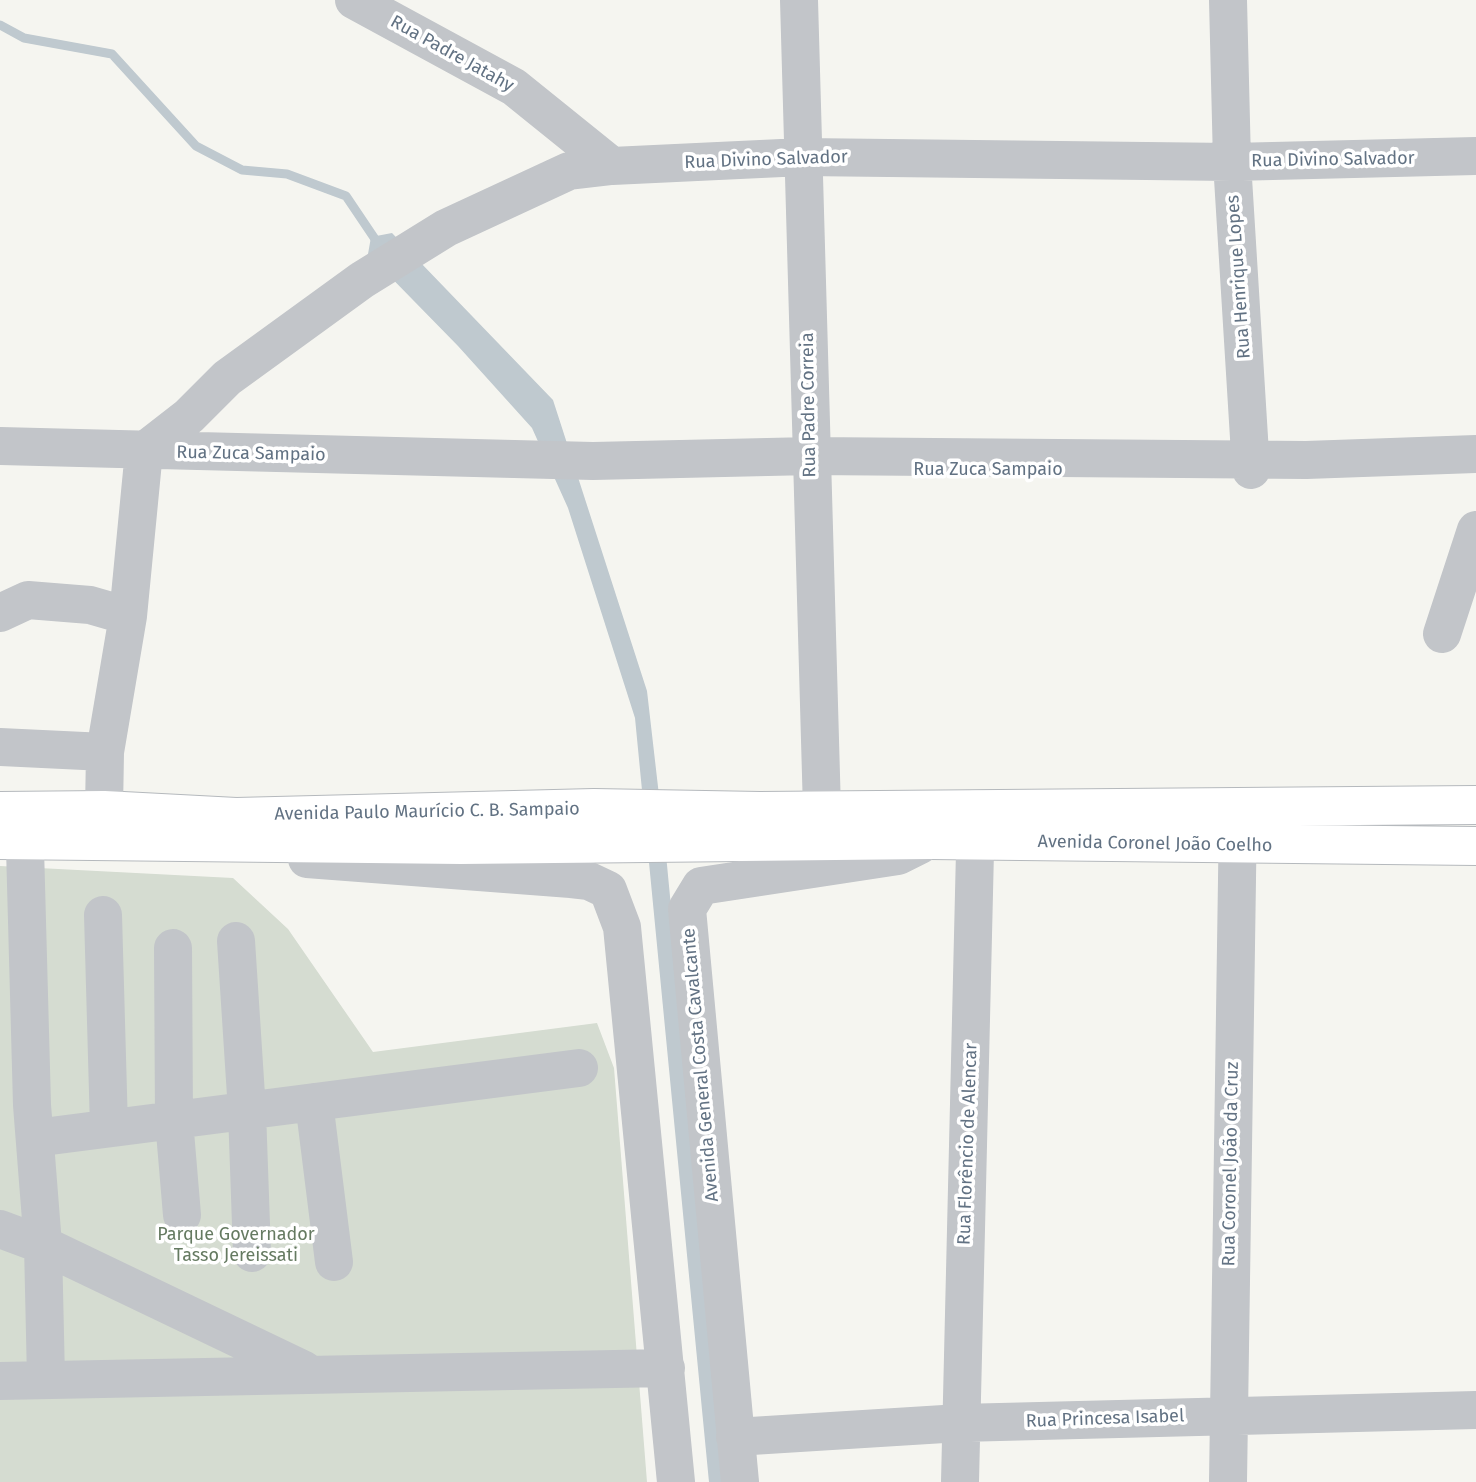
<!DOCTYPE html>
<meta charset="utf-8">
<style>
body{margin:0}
canvas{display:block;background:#f5f5f0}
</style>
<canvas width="1476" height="1482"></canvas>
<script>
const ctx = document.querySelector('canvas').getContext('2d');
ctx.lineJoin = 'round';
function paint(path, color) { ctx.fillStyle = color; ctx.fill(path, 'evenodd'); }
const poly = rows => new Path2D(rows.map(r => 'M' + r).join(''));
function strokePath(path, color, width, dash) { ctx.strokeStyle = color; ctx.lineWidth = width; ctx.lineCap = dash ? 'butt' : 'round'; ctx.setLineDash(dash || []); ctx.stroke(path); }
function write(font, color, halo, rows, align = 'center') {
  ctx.font = font + ' "Fira Sans",sans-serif'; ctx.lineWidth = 7; ctx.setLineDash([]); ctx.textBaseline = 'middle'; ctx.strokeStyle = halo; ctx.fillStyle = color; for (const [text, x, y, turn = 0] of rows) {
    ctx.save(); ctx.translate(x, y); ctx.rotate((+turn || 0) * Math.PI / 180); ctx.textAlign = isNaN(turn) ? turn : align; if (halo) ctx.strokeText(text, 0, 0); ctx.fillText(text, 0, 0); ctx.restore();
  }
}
paint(poly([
 [0,866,233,878,288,929,373,1052,597,1023,614,1068,647,1482,0,1482]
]), '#d5dcd1');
paint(poly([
 [392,233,553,400,647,691,667,865,726,1482,709,1482,635,718,568,508,532,428,458,346,368,254,371,237]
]), '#bfc9cf');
strokePath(poly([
 [0,25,24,38,112,54,196,146,242,170,287,174,346,196,379,245]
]), '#bfc9cf', 9);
const major = poly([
 [0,811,104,810,236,817,594,808,760,811,1476,805],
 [0,840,461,845,929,840,1476,846]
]);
strokePath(major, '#b5b9bd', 40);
strokePath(poly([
 [354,0,514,87,612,166],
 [799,0,822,810],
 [1228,0,1232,162,1251,470],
 [0,446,593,461,811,456,1306,460,1476,454],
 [0,613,28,600,90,605,128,616],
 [1442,634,1476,530],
 [0,747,105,752],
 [104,810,105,752,128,616,144,451,189,416,227,378,362,280,446,228,569,171,612,166,803,157,1232,162,1476,156],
 [24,811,32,1105,43,1245,46,1379],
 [307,859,571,879,589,881,608,890,622,927,676,1482],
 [103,915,109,1128],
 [236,941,247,1111,252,1253],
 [173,948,174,1120,182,1215],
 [314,1102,334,1262],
 [35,1138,579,1068],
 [0,1229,43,1245,304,1370],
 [0,1381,666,1368],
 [735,1437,960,1423,1476,1410],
 [740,1482,687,909,701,886,898,856,920,845],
 [960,1482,976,809],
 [1228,1482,1238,812]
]), '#c2c5c9', 38);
strokePath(major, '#fff', 38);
write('18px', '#627283', '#fff', [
 ["Rua Padre Jatahy",452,54,29],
 ["Rua Divino Salvador",766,160,-2],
 ["Rua Divino Salvador",1333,160,-1],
 ["Rua Henrique Lopes",1239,277,-94],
 ["Rua Padre Correia",809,405,-91],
 ["Rua Zuca Sampaio",251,454,1],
 ["Rua Zuca Sampaio",988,470],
 ["Avenida Paulo Maurício C. B. Sampaio",427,812,-1],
 ["Avenida Coronel João Coelho",1155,844,1],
 ["Avenida General Costa Cavalcante",701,1065,-95],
 ["Rua Florêncio de Alencar",968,1144,-88],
 ["Rua Coronel João da Cruz",1231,1164,-89],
 ["Rua Princesa Isabel",1105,1419,-2]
]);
write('18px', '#657a61', '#fff', [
 ["Parque Governador",236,1235],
 ["Tasso Jereissati",236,1256]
]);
</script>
